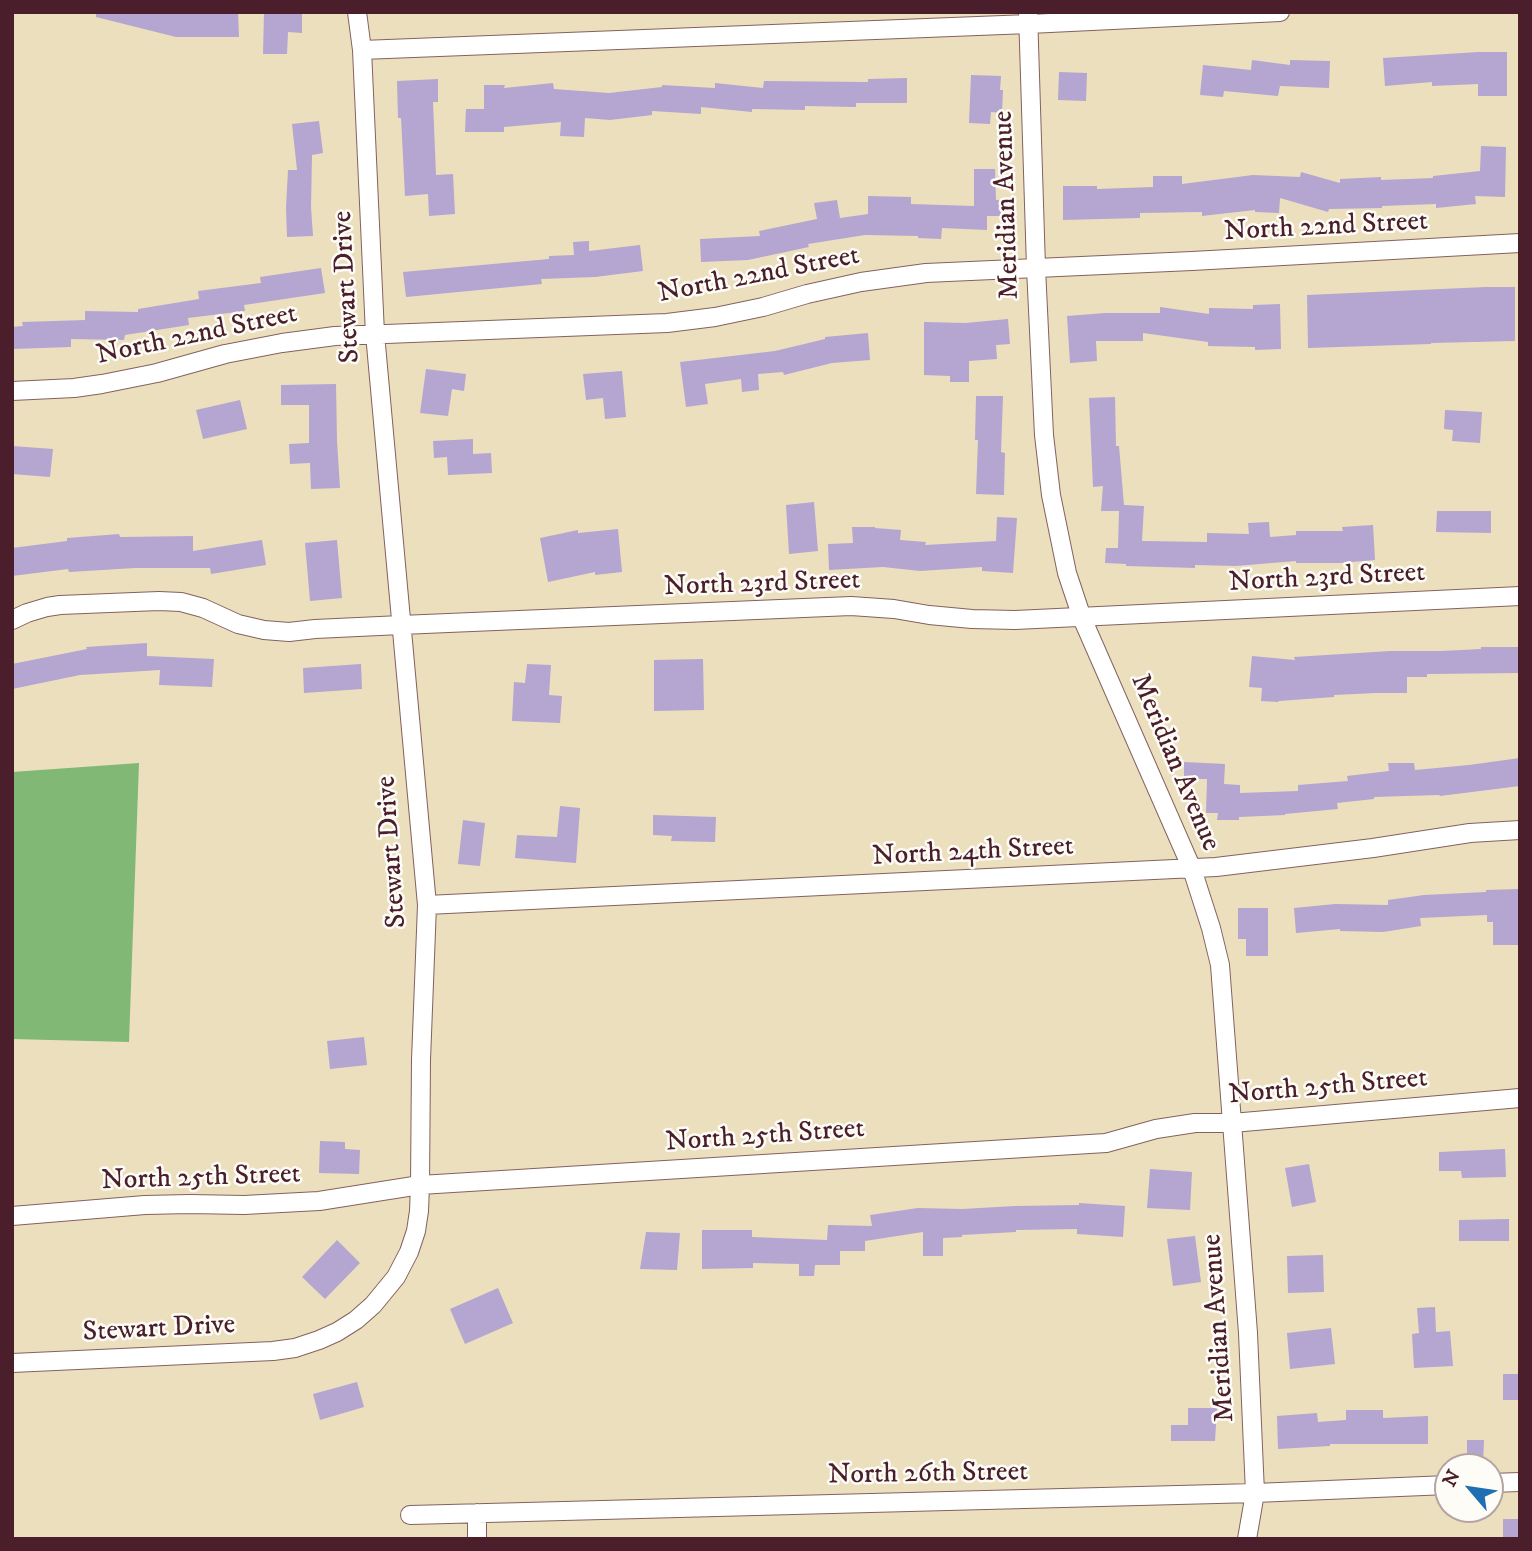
<!DOCTYPE html>
<style>
body{margin:0}
#map{position:relative;width:1532px;height:1551px;overflow:hidden;background:#ecdfbe;font-family:"IM FELL DW Pica",serif}
canvas{display:block}
.frame{position:absolute;inset:0;border:14px solid #4a1f2b;pointer-events:none}
.north{position:absolute;left:1434px;top:1453px;width:70px;height:70px;box-sizing:border-box;background:#fdfcf7;border:2px solid #b5a4a5;border-radius:50%;rotate:299deg;font-size:19px;font-weight:700;line-height:28px;text-align:center;color:#4a1f2b}
.north::after{content:'';display:block;margin:auto;width:24px;height:32px;background:#1f6fb2;clip-path:polygon(50% 0,100% 100%,50% 72%,0 100%)}
</style>
<div id="map">
<canvas width="1532" height="1551"></canvas>
<div class="frame"></div>
<div class="north">N</div>
</div>
<script>
const ctx = document.querySelector('canvas').getContext('2d');
ctx.lineJoin = 'round';
function paint(path, color) { ctx.fillStyle = color; ctx.fill(path, 'evenodd'); }
const poly = rows => new Path2D(rows.map(r => 'M' + r).join(''));
function strokePath(path, color, width, dash) { ctx.strokeStyle = color; ctx.lineWidth = width; ctx.lineCap = dash ? 'butt' : 'round'; ctx.setLineDash(dash || []); ctx.stroke(path); }
function write(font, color, halo, rows, align = 'center') {
  ctx.font = font + ' "IM FELL DW Pica",serif'; ctx.lineWidth = 5; ctx.setLineDash([]); ctx.textBaseline = 'middle'; ctx.strokeStyle = halo; ctx.fillStyle = color; for (const [text, x, y, turn = 0] of rows) {
    ctx.save(); ctx.translate(x, y); ctx.rotate((+turn || 0) * Math.PI / 180); ctx.textAlign = isNaN(turn) ? turn : align; if (halo) ctx.strokeText(text, 0, 0); ctx.fillText(text, 0, 0); ctx.restore();
  }
}
paint(poly([
 [139,763,129,1042,12,1039,12,772]
]), '#81b876');
paint(poly([
 [96,12,238,12,239,37,176,37,96,17],
 [264,12,302,12,302,33,288,32,287,54,263,54],
 [1478,52,1507,52,1507,96,1478,96,1478,84,1432,86,1432,82,1385,86,1383,58],
 [1252,60,1290,65,1290,60,1330,61,1329,88,1280,86,1278,96,1224,91,1223,97,1200,95,1203,65,1251,70],
 [1059,72,1087,73,1086,101,1058,100],
 [971,75,1001,76,1000,90,1003,90,1002,113,991,112,990,124,969,123],
 [907,78,907,103,856,103,856,107,805,106,805,110,752,109,752,112,701,107,701,114,652,111,652,115,610,120,585,118,584,137,560,136,561,122,504,127,504,132,465,132,466,109,484,109,484,85,505,85,504,88,553,83,554,89,609,93,662,87,662,85,715,88,715,83,763,88,764,81,868,82,868,79],
 [438,79,438,102,433,102,436,175,453,174,455,214,429,216,428,194,405,196,401,118,398,118,397,81],
 [319,121,323,153,312,155,311,207,313,236,287,237,286,208,288,170,297,170,292,124],
 [1481,146,1506,147,1505,197,1475,196,1476,204,1436,208,1436,204,1382,206,1382,208,1329,209,1328,212,1280,198,1279,213,1255,212,1255,210,1202,216,1202,212,1140,213,1140,218,1063,220,1063,186,1097,186,1097,189,1153,187,1153,176,1182,176,1182,184,1253,175,1300,177,1301,172,1340,183,1340,179,1381,177,1381,180,1433,178,1433,176,1480,171],
 [974,169,995,169,996,200,1004,200,1004,216,987,216,987,230,942,228,941,239,918,238,918,236,865,235,808,244,809,247,748,260,701,262,700,239,760,236,759,231,817,219,814,203,837,200,840,218,868,214,868,196,911,197,911,204,974,206],
 [589,241,589,251,640,245,643,271,595,277,541,279,542,284,406,297,403,272,549,259,549,256,574,255,573,242],
 [321,268,325,293,244,305,245,311,188,318,189,325,125,335,124,340,71,339,71,347,12,349,12,327,23,326,22,322,85,320,85,311,138,312,138,309,199,299,198,291,261,283,260,277],
 [1486,287,1515,287,1515,341,1431,343,1431,344,1308,348,1307,295],
 [1280,304,1281,349,1255,350,1255,347,1208,346,1208,342,1143,333,1143,341,1096,341,1097,361,1070,363,1067,316,1105,313,1160,313,1160,307,1209,314,1209,308,1253,309,1253,305],
 [1008,319,1010,344,996,345,997,359,969,361,969,382,950,382,950,376,924,375,924,322,965,323],
 [868,333,870,360,832,363,784,375,783,372,758,374,759,390,742,392,741,379,705,384,708,404,686,407,680,362,775,351,825,339,825,337],
 [426,369,466,374,464,391,452,389,448,416,420,413],
 [622,371,626,417,605,419,603,398,586,400,583,374],
 [336,384,337,441,340,488,311,489,310,463,290,464,289,444,309,443,309,405,281,405,281,385],
 [976,396,1003,396,1001,452,1005,453,1004,495,976,494,978,440,975,440],
 [1115,397,1116,446,1119,446,1124,505,1144,506,1142,541,1207,542,1207,533,1249,534,1248,523,1269,522,1270,537,1296,535,1296,531,1343,531,1342,527,1373,525,1375,560,1340,563,1296,563,1296,561,1236,566,1195,565,1195,568,1126,566,1126,564,1105,563,1106,548,1118,548,1119,511,1101,511,1103,486,1093,487,1089,398],
 [240,400,247,429,203,439,196,410],
 [1445,410,1482,412,1480,443,1452,441,1453,430,1444,429],
 [473,439,473,454,491,453,492,473,448,475,447,457,434,458,433,441],
 [12,446,53,449,50,477,12,474],
 [814,502,818,551,789,554,786,505],
 [1437,511,1491,511,1491,533,1436,532],
 [997,517,1017,518,1013,573,982,571,982,567,920,571,883,567,829,570,828,544,853,543,852,527,875,527,875,528,901,530,900,540,926,542,925,545,996,541],
 [618,529,622,572,595,575,595,572,548,582,540,538,578,530,578,533],
 [119,534,120,537,193,536,193,551,262,540,266,565,211,574,210,568,135,568,69,572,68,569,12,576,12,548,67,541,67,538],
 [337,540,342,598,310,601,305,543],
 [147,643,147,656,214,659,212,687,159,685,160,670,80,675,12,689,12,664,87,649,86,647],
 [1481,647,1520,647,1520,673,1427,674,1427,677,1407,677,1407,693,1376,693,1334,695,1334,697,1279,701,1278,702,1261,701,1262,688,1249,687,1252,656,1295,660,1294,657,1390,651,1441,651,1481,649],
 [703,659,704,710,654,711,654,660],
 [361,664,362,689,304,693,303,668],
 [527,664,551,665,549,695,562,696,560,723,512,721,514,682,525,683],
 [1520,758,1520,786,1440,796,1439,795,1374,797,1374,799,1337,803,1338,809,1285,814,1285,815,1239,817,1239,820,1217,820,1218,813,1206,813,1207,779,1184,779,1184,762,1225,764,1224,784,1240,785,1240,793,1298,791,1298,785,1348,781,1347,776,1389,771,1388,763,1414,763,1415,770,1469,765],
 [560,806,580,808,576,863,515,858,517,835,557,837],
 [653,815,716,817,715,842,671,841,672,836,653,835],
 [463,820,485,823,480,866,458,864],
 [1518,889,1518,945,1493,945,1493,922,1487,922,1487,915,1420,918,1421,926,1383,932,1340,931,1340,929,1296,933,1294,908,1335,904,1388,905,1388,900,1424,895,1486,892,1486,890],
 [1238,908,1268,908,1268,956,1246,956,1246,939,1238,939],
 [364,1037,367,1065,330,1069,327,1041],
 [320,1141,345,1142,345,1149,360,1150,359,1174,319,1173],
 [1505,1149,1506,1177,1462,1178,1461,1171,1439,1171,1439,1152],
 [1309,1164,1316,1202,1292,1207,1285,1168],
 [1150,1169,1192,1172,1190,1210,1147,1208],
 [1079,1203,1125,1206,1123,1237,1077,1234,1077,1229,1016,1230,1016,1232,962,1235,962,1237,943,1238,943,1256,923,1256,923,1232,865,1241,865,1251,840,1251,840,1265,815,1265,814,1276,799,1276,799,1264,753,1263,753,1268,702,1269,702,1230,752,1230,752,1237,827,1240,828,1225,872,1226,870,1215,918,1208,962,1209,1015,1206,1079,1205],
 [1509,1219,1509,1241,1459,1241,1459,1220],
 [646,1232,680,1233,677,1270,640,1269],
 [1195,1236,1201,1282,1173,1286,1167,1239],
 [337,1240,360,1263,325,1299,302,1277],
 [1323,1255,1324,1292,1288,1293,1287,1256],
 [498,1288,513,1323,465,1344,450,1309],
 [1435,1307,1436,1332,1450,1331,1453,1366,1414,1368,1412,1334,1419,1333,1417,1308],
 [1331,1328,1335,1364,1290,1369,1287,1333],
 [1503,1374,1520,1374,1520,1400,1503,1400],
 [357,1382,364,1407,320,1420,313,1394],
 [1188,1408,1217,1408,1215,1441,1171,1441,1171,1425,1188,1425],
 [1346,1410,1383,1410,1383,1418,1428,1416,1428,1444,1330,1444,1330,1446,1278,1449,1277,1416,1317,1413,1318,1422,1346,1420],
 [1467,1440,1484,1440,1483,1463,1467,1462],
 [1503,1519,1520,1519,1520,1539,1503,1539]
]), '#b4a5d1');
const minor = poly([
 [1028,12,1036,268,1044,435,1051,495,1067,573,1082,618,1192,869,1211,928,1220,965,1248,1333,1255,1493,1247,1539],
 [362,50,1029,24,1280,12],
 [12,391,74,388,102,384,157,373,225,354,282,343,335,336,667,323,715,317,763,307,807,294,861,282,926,273,1192,261,1520,243],
 [12,620,27,613,47,607,60,605,159,601,181,602,203,608,238,624,264,630,289,632,315,629,401,625,851,606,894,609,929,615,972,619,1015,620,1520,596],
 [427,905,1216,867,1373,848,1470,833,1520,830],
 [12,1216,145,1205,190,1204,244,1205,319,1201,420,1185,1106,1143,1156,1129,1195,1123,1232,1123,1520,1098],
 [12,1363,273,1351,295,1348,319,1340,337,1332,356,1320,373,1305,396,1277,409,1252,416,1231,419,1211,420,1185,421,1060,427,905,375,334,362,50,357,12],
 [1490,1483,1520,1482],
 [477,1513,477,1539],
 [410,1515,1255,1493,1448,1485]
]);
strokePath(minor, '#83625e', 20);
strokePath(minor, '#fff', 18);
write('28px', '#4a1f2b', '#fdfcf7', [
 ["Meridian Avenue",1008,205,-92],
 ["North 22nd Street",1326,228,-3],
 ["North 22nd Street",759,276,-11],
 ["Stewart Drive",348,287,-93],
 ["North 22nd Street",197,336,-12],
 ["North 23rd Street",1327,579,-3],
 ["North 23rd Street",762,585,-2],
 ["Meridian Avenue",1174,763,67],
 ["Stewart Drive",393,852,-94],
 ["North 24th Street",973,853,-3],
 ["North 25th Street",1328,1088,-5],
 ["North 25th Street",765,1137,-4],
 ["North 25th Street",201,1179,-2],
 ["Meridian Avenue",1220,1328,-94],
 ["Stewart Drive",159,1330,-3],
 ["North 26th Street",928,1475,-1]
]);
</script>
